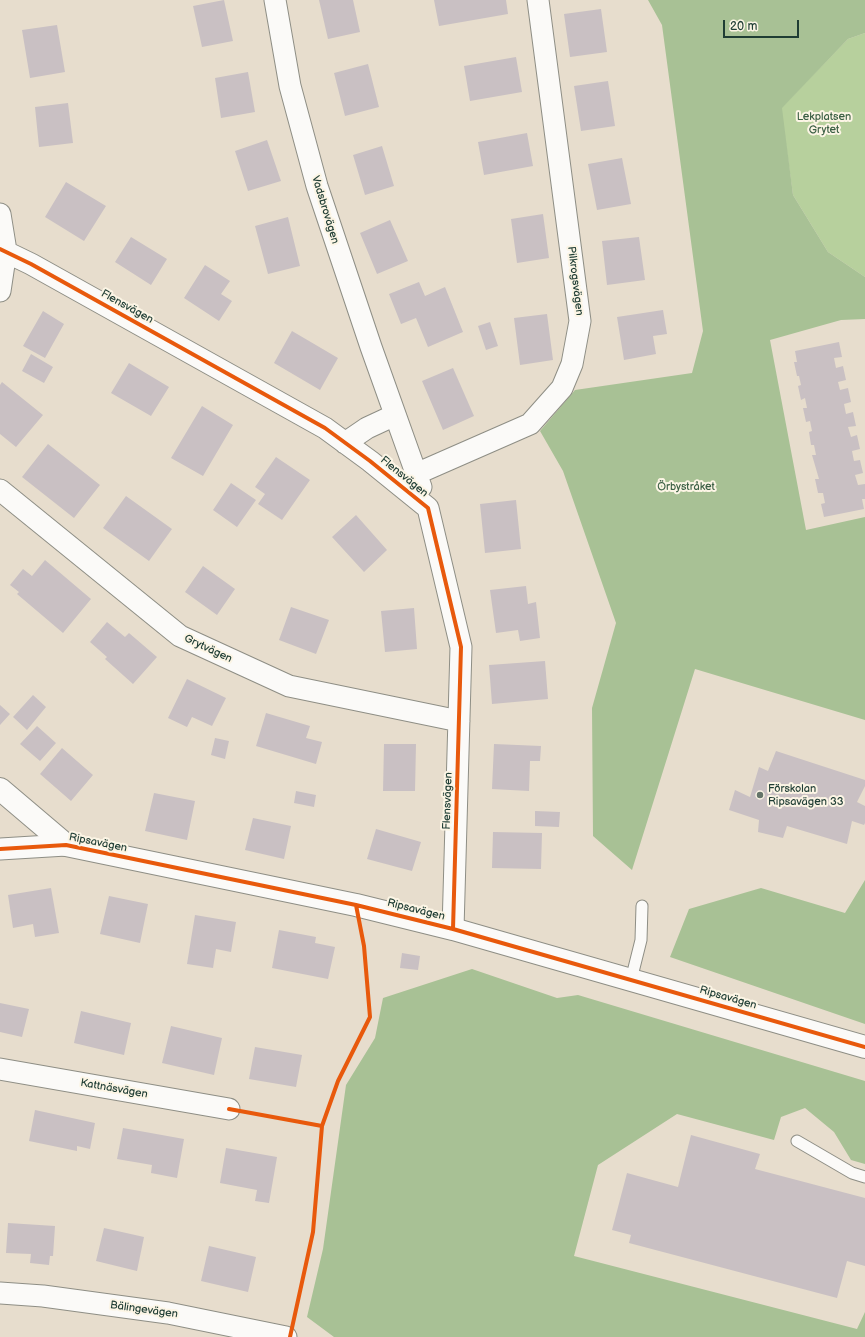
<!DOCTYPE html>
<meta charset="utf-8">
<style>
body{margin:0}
#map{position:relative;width:865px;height:1337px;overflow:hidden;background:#e7ddcd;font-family:"Balsamiq Sans",sans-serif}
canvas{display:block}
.scale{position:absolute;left:723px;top:20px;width:76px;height:18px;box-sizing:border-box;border:2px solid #1f3d34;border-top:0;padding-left:5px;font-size:12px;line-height:14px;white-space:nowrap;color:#1f3d34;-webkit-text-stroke:3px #fcf5e5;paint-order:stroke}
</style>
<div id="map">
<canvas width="865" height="1337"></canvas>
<div class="scale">20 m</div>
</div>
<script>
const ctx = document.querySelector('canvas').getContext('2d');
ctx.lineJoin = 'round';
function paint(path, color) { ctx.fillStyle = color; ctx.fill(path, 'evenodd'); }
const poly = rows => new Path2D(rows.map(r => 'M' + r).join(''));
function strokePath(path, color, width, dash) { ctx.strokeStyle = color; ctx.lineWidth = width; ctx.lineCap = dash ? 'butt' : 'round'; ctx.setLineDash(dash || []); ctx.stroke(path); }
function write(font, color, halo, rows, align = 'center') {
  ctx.font = font + ' "Balsamiq Sans",sans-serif'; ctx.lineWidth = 4; ctx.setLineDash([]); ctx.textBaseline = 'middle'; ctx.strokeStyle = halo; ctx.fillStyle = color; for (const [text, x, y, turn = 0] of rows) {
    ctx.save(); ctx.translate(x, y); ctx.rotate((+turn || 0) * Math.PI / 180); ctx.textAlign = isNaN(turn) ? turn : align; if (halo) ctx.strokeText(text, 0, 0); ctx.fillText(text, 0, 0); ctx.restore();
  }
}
paint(poly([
 [865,33,865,277,828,252,793,195,781,108,848,39]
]), '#b7d09d');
paint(poly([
 [648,0,865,0,865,33,848,39,782,108,793,195,828,252,865,277,865,319,841,320,770,340,806,530,865,517,865,720,695,669,632,870,593,836,592,708,616,623,563,471,540,431,575,390,692,373,703,331,662,25],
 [865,880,865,1024,670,957,689,909,761,888,845,913],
 [472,969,557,998,578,995,865,1081,865,1164,851,1160,834,1132,805,1108,781,1117,774,1140,677,1114,598,1165,574,1256,857,1329,865,1312,865,1337,334,1337,307,1317,323,1249,346,1085,375,1038,383,998]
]), '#a8c195');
paint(poly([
 [224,0,233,41,202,47,193,6],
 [319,0,353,0,360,32,328,39],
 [434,0,506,0,508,14,439,26],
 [601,9,607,52,570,57,564,14],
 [57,25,65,72,30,78,22,30],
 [516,57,522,92,470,101,464,66],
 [368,64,379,107,345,116,334,73],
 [248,72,255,112,221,118,215,78],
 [608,81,615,126,581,131,574,86],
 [68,103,73,143,39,147,35,107],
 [527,133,533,166,484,175,478,142],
 [267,140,281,181,248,191,235,151],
 [382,146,394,186,365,195,353,155],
 [622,158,631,204,597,210,588,164],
 [66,182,106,206,84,241,45,217],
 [543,214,549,258,517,263,511,219],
 [288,217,300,266,268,274,255,226],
 [390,220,408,261,377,274,360,233],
 [131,237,167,259,151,285,115,262],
 [639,237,645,280,607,285,602,241],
 [205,265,230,281,221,294,232,301,219,321,184,298],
 [419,282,425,296,445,287,463,332,428,347,416,318,401,324,389,294],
 [663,310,667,334,653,336,656,354,624,360,617,317],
 [43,311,64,324,45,358,23,346],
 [547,314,553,360,520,365,514,318],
 [490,322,498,346,486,350,478,326],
 [292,331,338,358,320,390,274,363],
 [839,342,842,357,834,358,836,368,843,366,846,380,838,382,840,390,848,388,851,402,844,404,846,414,853,412,856,426,848,427,851,437,857,435,860,449,852,451,854,461,860,460,863,473,855,475,858,485,865,484,865,499,862,499,864,509,824,517,821,504,825,503,823,493,818,493,815,479,819,479,812,455,816,455,814,445,811,445,809,432,812,431,810,421,806,422,803,408,807,408,805,398,801,400,798,386,801,385,799,376,797,376,794,362,797,362,795,351],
 [31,354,53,367,44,383,22,371],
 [129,363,169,387,151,416,111,393],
 [453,368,474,416,443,430,422,381],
 [2,382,43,415,16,447,0,434,0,385],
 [202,406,233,425,203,476,171,458],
 [48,444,100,485,74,518,22,477],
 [276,457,310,480,282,520,258,504,265,494,255,487],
 [231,483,256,500,237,527,213,510],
 [126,496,172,529,149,561,103,528],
 [516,500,521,549,485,553,480,504],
 [356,515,387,550,364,572,332,537],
 [45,560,91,599,63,633,17,594,19,592,10,585,23,569,32,576],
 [203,566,235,589,217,615,185,592],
 [526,586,528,604,536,602,540,638,520,641,518,630,496,633,490,590],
 [291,607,329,620,316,654,279,640],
 [414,608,417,649,385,652,381,611],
 [107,622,125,637,129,633,157,657,133,684,105,659,107,657,90,642],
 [545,661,548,699,492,704,489,665],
 [187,679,226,698,212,726,192,717,187,727,168,718],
 [33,695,46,707,27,730,13,717],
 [0,705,10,714,0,725],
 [266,713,310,726,306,738,322,742,316,764,256,746],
 [37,726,56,743,40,761,20,744],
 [215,738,229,741,225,759,211,755],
 [384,744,416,744,415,791,383,791],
 [494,744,541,746,540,761,530,761,529,791,492,789],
 [62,748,93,775,71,801,40,774],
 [776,751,865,780,865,786,857,802,865,806,865,823,864,825,852,821,847,844,787,826,783,838,758,832,759,820,729,810,735,790,750,797,759,767,768,771],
 [296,791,316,795,314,807,294,803],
 [154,793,195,801,187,840,145,831],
 [535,811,560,812,559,827,535,826],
 [253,818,291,826,284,859,245,850],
 [376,829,421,842,412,871,367,859],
 [493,832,542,833,541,869,492,868],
 [51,888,59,933,35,937,33,924,13,928,8,895],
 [109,896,148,904,140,943,100,934],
 [195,915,236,922,231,952,216,949,213,968,187,964],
 [279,930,316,937,315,943,335,947,328,979,272,968],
 [402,953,420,956,418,970,400,968],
 [0,1003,29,1009,22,1037,0,1032],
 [81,1011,131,1023,124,1055,74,1043],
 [171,1026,222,1038,214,1075,162,1063],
 [255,1047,302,1055,296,1087,249,1079],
 [35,1110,95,1123,90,1149,77,1146,77,1151,29,1141],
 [123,1128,184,1139,177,1178,151,1173,152,1165,117,1159],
 [691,1135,760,1154,755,1169,865,1198,865,1266,847,1261,837,1298,629,1243,631,1235,612,1230,627,1173,678,1187],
 [226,1148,277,1157,269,1203,255,1201,257,1190,220,1183],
 [8,1223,55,1226,53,1256,50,1256,49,1265,30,1263,31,1254,6,1253],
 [104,1228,144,1237,137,1271,96,1261],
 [209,1246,256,1257,248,1292,201,1281]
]), '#c9c0c3');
const service = poly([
 [631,980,641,940,642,906],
 [797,1141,852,1173,865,1177]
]);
const minor = poly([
 [275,0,290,86,317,186,371,347,421,487],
 [0,214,6,251,0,291],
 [0,249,31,264,325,428,370,461,428,508,461,647,453,929],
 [345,443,367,428,395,415],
 [416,474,530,424,562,388,572,364,580,321,538,0],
 [0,490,180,636,289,686,459,721],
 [0,849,66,845],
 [0,1069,229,1109],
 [0,1293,43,1296,168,1313,286,1337]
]);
const tertiary = poly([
 [0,789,66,845,356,905,453,929,865,1047]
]);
strokePath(service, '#8e8e85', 13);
strokePath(minor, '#8e8e85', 23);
strokePath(tertiary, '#8e8e85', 24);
strokePath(service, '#fbfaf8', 11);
strokePath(minor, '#fbfaf8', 21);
strokePath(tertiary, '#fbfaf8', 22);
strokePath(poly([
 [0,249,31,264,325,428,370,461,428,508,461,647,453,929],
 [0,849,66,845,356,905,453,929,865,1047],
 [229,1109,322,1126],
 [290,1337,313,1232,322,1126,338,1081,370,1017,364,946,356,905]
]), '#e8590c', 4);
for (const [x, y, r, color] of [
 [760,795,4,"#65756a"]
]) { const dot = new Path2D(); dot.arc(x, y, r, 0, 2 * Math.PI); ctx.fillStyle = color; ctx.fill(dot); strokePath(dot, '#fcf5e5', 1.5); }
write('11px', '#3b5f44', '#fcf5e5', [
 ["Lekplatsen",824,117],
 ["Grytet",824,130],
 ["Örbystråket",686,487]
]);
write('11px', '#1f3d34', '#fcf5e5', [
 ["Vadsbrovägen",325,210,73],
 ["Pilkrogsvägen",575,281,83],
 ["Flensvägen",127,307,29],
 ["Flensvägen",404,477,39],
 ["Grytvägen",208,649,25],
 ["Flensvägen",448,801,-88],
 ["Ripsavägen",98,843,11],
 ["Ripsavägen",416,910,14],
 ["Ripsavägen",728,998,16],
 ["Kattnäsvägen",114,1089,10],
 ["Bälingevägen",144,1310,8]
]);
write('11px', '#1f3d34', '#fcf5e5', [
 ["Förskolan",768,789],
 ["Ripsavägen 33",768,802]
], 'left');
</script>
